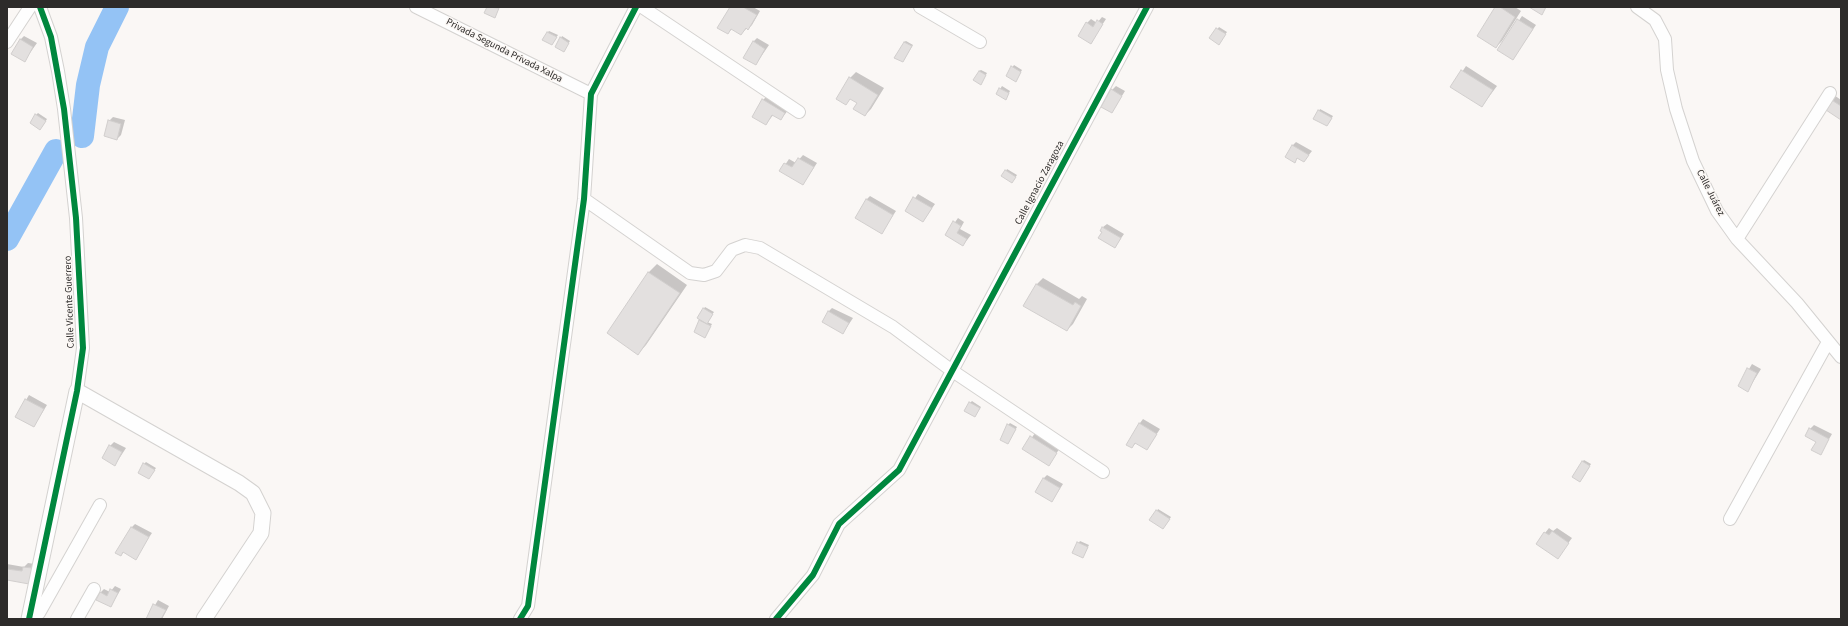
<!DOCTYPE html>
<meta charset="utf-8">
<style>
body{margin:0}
#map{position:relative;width:1848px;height:626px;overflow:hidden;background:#faf7f5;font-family:"Source Sans 3",sans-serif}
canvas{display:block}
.frame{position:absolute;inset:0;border:8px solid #2d2b2a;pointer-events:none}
</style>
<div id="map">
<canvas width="1848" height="626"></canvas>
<div class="frame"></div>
</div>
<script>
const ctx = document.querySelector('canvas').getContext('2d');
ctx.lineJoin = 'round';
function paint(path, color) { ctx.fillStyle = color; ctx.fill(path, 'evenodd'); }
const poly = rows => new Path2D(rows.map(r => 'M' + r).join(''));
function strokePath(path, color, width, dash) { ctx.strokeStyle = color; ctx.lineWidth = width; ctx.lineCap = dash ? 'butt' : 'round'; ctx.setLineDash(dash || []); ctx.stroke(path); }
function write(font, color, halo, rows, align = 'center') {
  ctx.font = font + ' "Source Sans 3",sans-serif'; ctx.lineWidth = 3; ctx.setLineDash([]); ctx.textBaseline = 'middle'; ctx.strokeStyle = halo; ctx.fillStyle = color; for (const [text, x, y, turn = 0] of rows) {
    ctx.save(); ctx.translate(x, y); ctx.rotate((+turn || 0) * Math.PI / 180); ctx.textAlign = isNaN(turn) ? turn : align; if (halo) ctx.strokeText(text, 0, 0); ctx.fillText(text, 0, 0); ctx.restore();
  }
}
paint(poly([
 [731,7,753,7,760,11,752,25,748,29,747,28,741,34,732,29,728,33],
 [1496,7,1515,7,1521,11,1502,41,1496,47],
 [1522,16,1536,25,1513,59,1499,50],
 [1102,17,1106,19,1091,42,1087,23,1091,19,1097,23],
 [1219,27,1227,32,1220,42,1211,38],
 [549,31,558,35,552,44,548,32],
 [24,36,37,43,25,60,20,40],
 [562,36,570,41,564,51,561,38],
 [757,38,769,45,756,64,753,42],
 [906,41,913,45,903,61,904,42],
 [1014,65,1022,70,1017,79,1007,75],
 [1466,66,1497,86,1482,106,1452,87],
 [981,70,987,73,982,82,979,71],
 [856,72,884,88,871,109,865,115,858,103,851,98,846,103,850,78],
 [1002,86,1010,91,1007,97,997,94],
 [1116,86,1125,91,1112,112,1112,90],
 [1834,95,1841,100,1841,118,1825,108],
 [767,96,789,109,781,119,774,114,766,124,763,100],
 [1320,109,1333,116,1329,123,1319,111],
 [38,113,47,119,42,127,36,115],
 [113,117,125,120,121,135,117,139,109,121],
 [1296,142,1312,151,1304,161,1298,157,1294,161,1292,146],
 [803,155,817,163,803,184,781,171,789,159,796,163],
 [1007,169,1017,175,1014,180,1006,171],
 [918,194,935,204,923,221,906,211],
 [870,196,896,211,882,232,866,200],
 [958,218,964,222,960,229,971,235,963,245,946,235],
 [1107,224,1124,234,1115,247,1103,227],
 [657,264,687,285,646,345,638,354,608,333,649,272],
 [1043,278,1079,299,1082,296,1087,299,1073,324,1067,330,1024,305,1037,284],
 [705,307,714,312,707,322,712,324,705,337,700,321,702,319,698,317],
 [832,308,853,318,843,333,828,312],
 [1752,364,1761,369,1748,390,1739,386],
 [29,395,47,405,34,426,16,417],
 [972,401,981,407,975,416,970,403],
 [1143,419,1160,429,1147,449,1136,443,1132,447,1140,423],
 [1010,423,1017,427,1008,443,1008,425],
 [1814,425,1832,434,1821,453,1817,441,1810,429],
 [1035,433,1060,448,1049,464,1024,449],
 [114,442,126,448,115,465,110,446],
 [1584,460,1591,464,1582,479,1583,461],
 [146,462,156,468,149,478,144,464],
 [1047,475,1063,484,1052,501,1043,479],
 [1158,509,1171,517,1165,526,1157,511],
 [135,524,152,533,135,558,124,552,121,555,131,528],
 [1549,528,1553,531,1557,528,1572,538,1558,557,1537,543],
 [1080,541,1089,545,1084,555,1073,552],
 [28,563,35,564,33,579,7,579,7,564,24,567],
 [115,586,121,589,111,606,100,593,104,589,110,592],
 [158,600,169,606,162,619,147,619]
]), '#0003');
strokePath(poly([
 [82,136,88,85,97,47,117,7],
 [7,239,56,151]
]), '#94c3f5', 24);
const building = poly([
 [487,7,499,8,495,18,484,13,487,7],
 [730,7,743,7,757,15,748,30,746,28,741,35,731,29,728,34,717,28,730,7],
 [1495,7,1500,7,1515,17,1496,48,1477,36,1495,7],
 [1529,7,1546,7,1542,15,1529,7],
 [1517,19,1533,29,1513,60,1497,50,1517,19],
 [1097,20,1103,24,1091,44,1078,36,1086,22,1093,27,1097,20],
 [1216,28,1226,34,1219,45,1209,38,1216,28],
 [547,32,557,37,552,45,542,40,547,32],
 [560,37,569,43,564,52,555,47,560,37],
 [20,39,33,47,25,62,11,54,20,39],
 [753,41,765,49,756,65,743,58,753,41],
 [904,42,912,46,903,62,894,58,904,42],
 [1011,66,1021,72,1016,82,1006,76,1011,66],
 [1461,70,1493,90,1482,107,1450,87,1461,70],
 [979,71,986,75,981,85,973,80,979,71],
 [849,77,878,95,865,116,853,109,857,103,850,99,846,105,836,99,849,77],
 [999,88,1009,93,1006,100,996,94,999,88],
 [1111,89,1122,96,1112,113,1101,107,1111,89],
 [762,99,785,113,781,120,772,115,766,125,752,117,762,99],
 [1830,99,1841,106,1841,120,1823,108,1830,99],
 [1318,110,1332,118,1327,126,1313,119,1318,110],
 [35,114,46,121,40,130,30,123,35,114],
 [108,120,121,124,117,140,104,136,108,120],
 [1292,145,1309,155,1304,162,1297,158,1295,163,1285,157,1292,145],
 [798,158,814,167,803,185,779,171,784,163,792,167,798,158],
 [1005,170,1016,177,1012,183,1001,176,1005,170],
 [913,197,932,208,923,222,905,211,913,197],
 [866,199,893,215,882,234,855,218,866,199],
 [953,221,961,226,957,233,967,239,963,246,945,235,953,221],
 [1102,227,1121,238,1115,248,1098,238,1102,232,1100,231,1102,227],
 [648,272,680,293,638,355,607,333,648,272],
 [1036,284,1073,305,1075,302,1081,306,1067,331,1023,306,1036,284],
 [703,308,713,314,707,324,697,318,703,308],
 [828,311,849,323,843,334,822,322,828,311],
 [699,320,711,326,705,338,694,332,699,320],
 [1747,368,1757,373,1748,392,1738,386,1747,368],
 [25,399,44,409,34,427,15,417,25,399],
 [969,402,980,408,975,417,964,411,969,402],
 [1139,423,1157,434,1147,450,1135,443,1132,448,1126,445,1139,423],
 [1007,424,1016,429,1008,444,1000,440,1007,424],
 [1809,428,1829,439,1821,455,1811,450,1816,442,1805,436,1809,428],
 [1030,436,1057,453,1049,466,1022,449,1030,436],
 [109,445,122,452,115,466,102,458,109,445],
 [1582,461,1590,466,1580,482,1572,477,1582,461],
 [143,463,155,470,149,479,138,473,143,463],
 [1043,478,1060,488,1052,502,1035,492,1043,478],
 [1156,510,1170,519,1163,529,1149,520,1156,510],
 [131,527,149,537,136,560,123,552,121,556,115,553,131,527],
 [1552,531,1569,543,1558,559,1536,544,1544,532,1549,535,1552,531],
 [1077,542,1088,547,1083,558,1072,553,1077,542],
 [23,567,32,568,29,584,7,580,7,569,22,571,23,567],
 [110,589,118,593,111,607,96,600,100,592,107,596,110,589],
 [153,604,166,610,161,619,146,619,153,604]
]);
paint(building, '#e3e0df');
strokePath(building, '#d1cecd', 1);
const minor = poly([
 [40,7,51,37,58,71,64,109,76,218,83,348,77,391],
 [416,7,591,94],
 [642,7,799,112],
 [920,7,980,42],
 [1637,7,1655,20,1665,39,1667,70,1676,109,1693,161,1717,211,1737,239,1797,303,1841,357],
 [7,42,30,7],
 [584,199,690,273,704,275,716,271,732,250,745,245,760,248,893,327,951,370,1103,472],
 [1737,239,1830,93],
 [1730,519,1828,342],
 [29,618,39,613,100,505],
 [77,619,94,589],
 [520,619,528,606,584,199,591,94,636,7],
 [776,619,813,575,839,524,899,470,1147,7]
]);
const tertiary = poly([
 [29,619,77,391,239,483,253,493,263,513,261,533,204,619]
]);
strokePath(minor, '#d4d2d0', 14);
strokePath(tertiary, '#d4d2d0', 17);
strokePath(minor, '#fefefe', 12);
strokePath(tertiary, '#fefefe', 15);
strokePath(poly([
 [29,619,77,391,83,348,76,218,64,109,51,37,40,7],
 [520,619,528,606,584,199,591,94,636,7],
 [776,619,813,575,839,524,899,470,1147,7]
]), '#00873e', 6);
write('10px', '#2d2b2a', '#fbf7f4', [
 ["Privada Segunda Privada Xalpa",504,51,27],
 ["Calle Ignacio Zaragoza",1040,183,-62],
 ["Calle Juárez",1710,193,63],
 ["Calle Vicente Guerrero",70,302,-92]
]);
</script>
